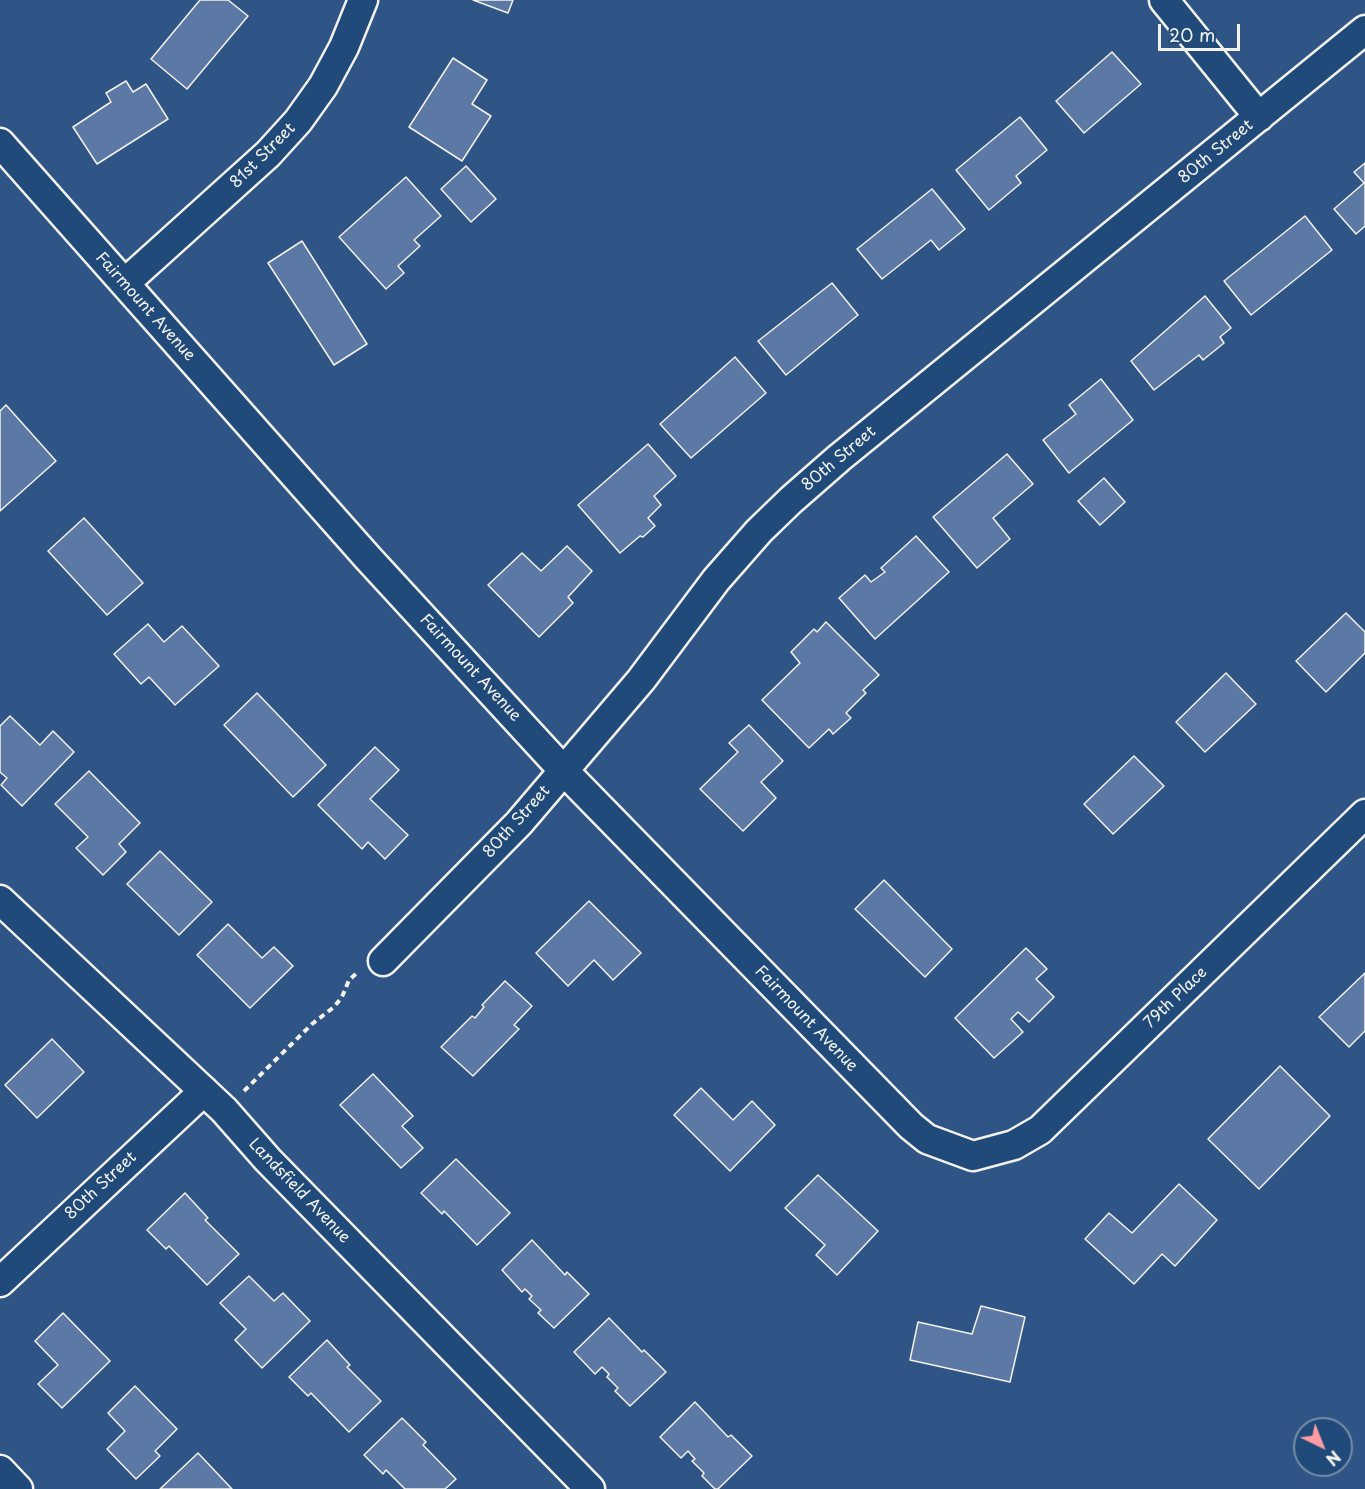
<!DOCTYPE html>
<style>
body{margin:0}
#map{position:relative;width:1365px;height:1489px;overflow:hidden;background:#2e5585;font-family:"Playpen Sans",sans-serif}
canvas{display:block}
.north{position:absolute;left:1293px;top:1417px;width:60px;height:60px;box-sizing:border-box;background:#1f4a7a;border:2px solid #748da6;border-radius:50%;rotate:137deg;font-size:16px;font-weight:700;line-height:24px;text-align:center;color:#f4f1e8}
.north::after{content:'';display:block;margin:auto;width:21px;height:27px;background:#ff9aa2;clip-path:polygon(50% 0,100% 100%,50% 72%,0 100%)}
.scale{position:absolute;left:1158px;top:24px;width:82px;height:27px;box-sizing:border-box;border:3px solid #f4f1e8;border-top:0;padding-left:8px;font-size:18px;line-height:21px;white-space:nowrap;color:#f4f1e8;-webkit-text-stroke:4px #1f4a7a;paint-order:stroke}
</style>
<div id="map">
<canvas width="1365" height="1489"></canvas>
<div class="north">N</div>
<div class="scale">20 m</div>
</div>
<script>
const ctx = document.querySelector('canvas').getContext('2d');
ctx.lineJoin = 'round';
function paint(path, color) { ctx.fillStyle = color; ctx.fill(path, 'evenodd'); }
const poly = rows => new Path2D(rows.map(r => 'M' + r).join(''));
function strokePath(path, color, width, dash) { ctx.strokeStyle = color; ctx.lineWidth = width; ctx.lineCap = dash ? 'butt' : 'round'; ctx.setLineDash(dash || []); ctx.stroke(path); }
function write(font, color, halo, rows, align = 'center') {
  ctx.font = font + ' "Playpen Sans",sans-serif'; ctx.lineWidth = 5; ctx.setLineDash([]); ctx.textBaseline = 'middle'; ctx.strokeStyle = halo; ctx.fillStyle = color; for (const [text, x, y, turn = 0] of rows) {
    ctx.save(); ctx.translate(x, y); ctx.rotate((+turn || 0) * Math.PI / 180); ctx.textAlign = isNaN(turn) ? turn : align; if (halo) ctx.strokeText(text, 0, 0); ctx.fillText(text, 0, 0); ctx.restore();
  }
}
const building = poly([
 [200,0,228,0,248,16,187,89,151,59,200,0],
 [473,0,513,0,508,13,473,0],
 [1112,52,1141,84,1084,133,1056,101,1112,52],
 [453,58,487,80,472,104,491,116,462,161,409,127,453,58],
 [126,81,133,92,146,84,168,119,97,164,73,127,111,102,106,93,126,81],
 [1020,117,1047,150,1016,176,1021,183,989,210,956,170,1020,117],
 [1365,163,1365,226,1356,234,1334,209,1364,183,1354,172,1365,163],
 [466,166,496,199,471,222,441,189,466,166],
 [406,177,441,216,414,240,420,246,398,266,404,273,386,289,339,237,406,177],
 [932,189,965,229,939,250,931,240,882,279,857,249,932,189],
 [1305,216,1332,250,1251,315,1224,281,1305,216],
 [302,241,367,344,334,365,268,263,302,241],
 [832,283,858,315,786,375,758,341,832,283],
 [1205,296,1231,328,1220,337,1224,343,1203,360,1199,355,1154,390,1131,361,1205,296],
 [735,357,766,393,691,458,660,424,735,357],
 [1101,379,1133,420,1069,473,1043,440,1076,414,1069,405,1101,379],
 [6,405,56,461,0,511,0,411,6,405],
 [648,444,676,476,654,496,661,505,648,518,655,526,643,537,640,536,620,553,578,505,648,444],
 [1007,454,1033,484,993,518,1010,539,977,568,933,517,1007,454],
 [1104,478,1125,502,1100,525,1078,501,1104,478],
 [84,518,143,583,107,615,48,551,84,518],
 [916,536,949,572,875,639,839,598,865,575,871,582,885,572,881,568,916,536],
 [567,546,592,571,568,597,573,603,539,637,488,585,522,553,541,571,567,546],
 [1346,613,1365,632,1365,653,1326,692,1296,661,1346,613],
 [826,622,879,675,863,690,866,693,846,713,851,718,833,734,829,729,809,748,762,700,800,663,791,652,814,629,817,632,826,622],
 [148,624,164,642,182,626,219,666,175,705,149,677,141,684,114,654,148,624],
 [1226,673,1256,704,1205,752,1176,722,1226,673],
 [257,693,326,765,293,797,224,725,257,693],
 [10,716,40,745,53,731,74,752,22,806,1,785,7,778,0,772,0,726,10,716],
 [749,725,783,761,761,782,776,798,743,831,700,789,738,752,729,743,749,725],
 [375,747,399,770,370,799,408,835,385,859,368,842,362,849,318,805,375,747],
 [1134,756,1164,786,1113,834,1084,804,1134,756],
 [89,771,140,823,119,844,126,852,103,875,76,848,88,837,55,804,89,771],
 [160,851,212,902,179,935,127,884,160,851],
 [884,880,952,949,925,977,855,909,884,880],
 [589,901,641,953,613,980,594,960,568,986,536,953,589,901],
 [228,924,262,958,274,947,293,966,250,1008,197,955,228,924],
 [1026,948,1047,969,1036,979,1054,997,1029,1022,1018,1012,1011,1019,1023,1032,994,1058,955,1018,1026,948],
 [1365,973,1365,1031,1349,1047,1319,1017,1365,973],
 [505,981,532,1006,514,1025,519,1029,473,1076,441,1047,472,1016,475,1018,484,1007,482,1005,505,981],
 [52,1039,84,1072,37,1118,5,1085,52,1039],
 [1280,1066,1330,1116,1259,1189,1208,1139,1280,1066],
 [373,1074,413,1116,402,1126,423,1148,401,1168,340,1105,373,1074],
 [701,1088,733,1120,752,1101,775,1125,730,1171,674,1115,701,1088],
 [456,1159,510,1213,477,1245,444,1211,442,1214,421,1193,456,1159],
 [818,1175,878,1231,837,1275,816,1255,825,1245,785,1208,818,1175],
 [1179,1184,1217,1220,1175,1266,1162,1254,1134,1284,1085,1239,1109,1213,1132,1233,1179,1184],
 [185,1193,208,1218,205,1220,239,1254,207,1285,169,1246,166,1249,147,1230,185,1193],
 [532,1240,565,1275,567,1272,589,1294,554,1328,538,1313,541,1310,529,1299,532,1296,525,1289,522,1292,502,1270,532,1240],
 [249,1276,274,1301,283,1293,310,1321,262,1368,235,1340,246,1329,220,1303,249,1276],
 [981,1306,1025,1317,1010,1382,910,1360,918,1322,972,1334,981,1306],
 [63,1313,110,1361,62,1408,38,1384,58,1365,35,1341,63,1313],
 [609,1318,642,1352,644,1350,666,1372,630,1406,615,1391,618,1388,607,1377,609,1374,602,1367,595,1374,574,1352,609,1318],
 [327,1340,350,1365,347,1367,381,1401,349,1432,311,1393,308,1396,289,1377,327,1340],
 [135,1386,177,1429,155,1451,160,1456,136,1479,107,1449,125,1431,108,1413,135,1386],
 [695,1402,728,1437,731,1435,752,1456,718,1489,715,1489,702,1476,704,1473,692,1461,695,1459,688,1451,681,1458,660,1437,695,1402],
 [402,1418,426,1442,423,1445,456,1479,445,1489,405,1489,386,1470,383,1474,364,1455,402,1418],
 [198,1453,232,1489,160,1489,198,1453]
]);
paint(building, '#5c78a4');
strokePath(building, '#f4f1e8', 1.5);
const minor = poly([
 [1164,0,1259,117],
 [0,143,368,558,563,770,911,1126,927,1139,973,1156,1014,1145,1040,1130,1365,814],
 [125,283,268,154,298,121,323,86,344,47,363,0],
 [0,900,224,1110,268,1160,590,1489],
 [383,961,519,823,641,680,716,580,759,531,791,500,839,458,1365,30],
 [0,1282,204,1091],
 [0,1470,18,1489]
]);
strokePath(minor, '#f4f1e8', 33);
strokePath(poly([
 [244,1091,312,1024,334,1007,342,997,349,980,358,972]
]), '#f4f1e8', 4, [6, 4.5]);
strokePath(minor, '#1f4a7a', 28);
write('16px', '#f4f1e8', '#1f4a7a', [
 ["80th Street",1216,152,-39],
 ["81st Street",263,156,-45],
 ["Fairmount Avenue",145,307,48],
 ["80th Street",839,459,-40],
 ["Fairmount Avenue",470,668,47],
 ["80th Street",517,822,-48],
 ["79th Place",1176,998,-44],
 ["Fairmount Avenue",806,1019,46],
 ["80th Street",101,1186,-43],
 ["Landsfield Avenue",299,1191,46]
]);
</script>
